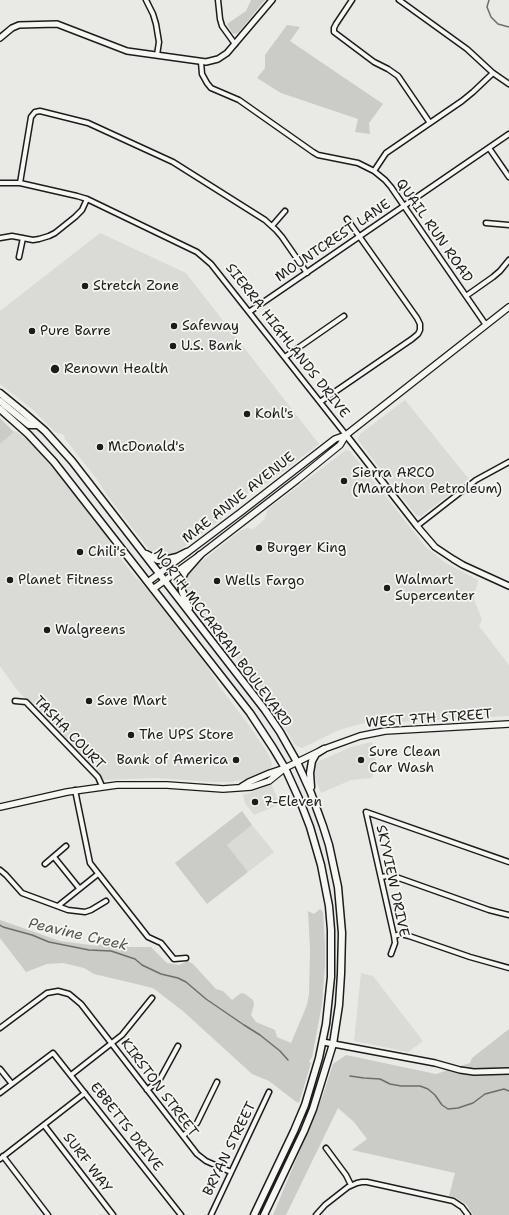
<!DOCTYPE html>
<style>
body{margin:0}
canvas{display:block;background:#e9e9e5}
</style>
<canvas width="509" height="1215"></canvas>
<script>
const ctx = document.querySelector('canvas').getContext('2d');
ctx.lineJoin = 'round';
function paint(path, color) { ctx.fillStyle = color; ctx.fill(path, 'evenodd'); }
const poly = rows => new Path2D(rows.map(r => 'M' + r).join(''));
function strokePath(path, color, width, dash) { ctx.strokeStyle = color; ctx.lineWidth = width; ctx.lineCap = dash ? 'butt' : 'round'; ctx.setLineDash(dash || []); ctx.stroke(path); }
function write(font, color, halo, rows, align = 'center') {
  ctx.font = font + ' "Shantell Sans",sans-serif'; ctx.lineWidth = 3.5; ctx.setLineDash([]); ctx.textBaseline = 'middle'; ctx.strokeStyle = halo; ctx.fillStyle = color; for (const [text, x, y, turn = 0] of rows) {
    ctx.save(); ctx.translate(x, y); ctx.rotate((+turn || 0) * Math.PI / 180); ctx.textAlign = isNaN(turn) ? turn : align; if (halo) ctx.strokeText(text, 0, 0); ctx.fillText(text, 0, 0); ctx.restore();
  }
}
paint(poly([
 [100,233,186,273,319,444,266,484,263,487,253,489,227,511,221,519,172,556,162,557,157,556,151,552,109,498,96,478,65,439,64,435,55,432,32,409,0,384,0,311],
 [405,400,468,478,467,481,421,516,419,516,416,515,358,440,358,438,360,434],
 [15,431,23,436,34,446,61,478,106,535,114,550,135,577,141,582,152,595,209,669,219,686,248,724,266,750,272,763,271,767,268,770,248,779,230,782,215,782,156,778,103,780,17,690,0,666,0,444],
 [346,450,350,451,425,546,444,562,478,580,478,582,474,594,474,599,482,620,479,626,509,665,509,716,399,722,378,721,360,724,339,730,302,748,295,745,278,717,259,692,251,678,231,651,218,639,208,622,185,592,183,583,184,579,192,569,240,531,247,528,253,529,265,519,267,511,272,506],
 [372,742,376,762,372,778,351,780,321,793,313,773,315,763,351,747],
 [271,784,280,804,254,815,245,803,243,795,252,792],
 [252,825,274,852,248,872,227,845],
 [361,973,373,976,423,1041,408,1052,354,1041]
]), '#dadad6');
paint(poly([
 [251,0,265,0,238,33,235,34,232,33,227,24,246,11],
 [287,25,300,27,290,41,383,104,369,123,370,134,355,132,358,119,281,93,257,78,265,68,265,55],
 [0,418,14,432,0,444],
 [242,811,252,825,227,845,248,872,207,904,175,863],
 [320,909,323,912,325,944,325,965,322,1004,312,1058,311,1058,309,1062,311,1063,299,1103,295,1101,269,1081,252,1074,184,1012,153,988,94,974,84,968,63,963,47,964,26,972,0,938,0,920,60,941,97,946,112,939,125,947,151,947,167,963,179,965,188,961,193,964,216,989,223,991,232,1000,241,993,245,994,253,1000,254,1005,251,1015,253,1018,256,1022,275,1030,277,1037,291,1043,307,1005,309,994,310,950,308,911,314,914],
 [509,1029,509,1215,473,1215,466,1204,456,1198,449,1196,455,1173,352,1150,367,1139,354,1122,338,1108,286,1215,273,1215,323,1095,333,1064,346,1055,436,1074,470,1063,472,1058]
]), '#cbcbc7');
strokePath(poly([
 [489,0,487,7,491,17,498,24,509,27],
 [0,925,3,927,32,935,49,942,89,950,111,951,135,959,142,965,161,974,178,978,186,982,206,999,244,1025,260,1035,280,1051,288,1060],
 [350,1076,364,1078,380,1079,390,1084,401,1086,420,1086,428,1089,435,1095,442,1105,448,1109,458,1108,473,1103,485,1094,504,1089,509,1091]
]), '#6d6d6c', 1.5);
const minor = poly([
 [146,0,153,14,156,24,159,42,157,55],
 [218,0,220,19,222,26,235,44],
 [352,0,336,24,334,28,334,32,374,62,388,69,398,76,430,123],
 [399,0,467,49,493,73,509,84],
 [201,62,202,74,207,83,211,88,239,100,313,152,318,155,358,163,374,171,385,180,391,187,404,206,486,325],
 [489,148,509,177],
 [374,171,386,153,462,101,473,92,493,73],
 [0,183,20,183,77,196,87,199,197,252,211,264,346,435],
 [20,183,31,117,35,112,40,111,88,123,173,162,265,220,276,230,282,237,307,273],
 [486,223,509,225],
 [272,226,285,211],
 [0,238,12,236,33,240,39,239,49,236,55,233,75,217,82,210,87,199],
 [19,257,23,238],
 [466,296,493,277,500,271,509,260],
 [249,312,509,134],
 [285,357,344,316],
 [320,402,412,339,418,334,420,330,420,324,417,318,347,219],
 [417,526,476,480,509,462],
 [15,701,26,702,98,777,102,786],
 [75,790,90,863,148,937,161,943,174,959,186,958],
 [366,812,509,862],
 [366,812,394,936,395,943,391,954],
 [54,857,79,888],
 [45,864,66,846],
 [0,870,6,875,22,893,68,910,85,912,91,910,106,901],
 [381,877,387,876,396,877,489,910,509,915],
 [58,906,98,874],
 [394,936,401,934,409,936,470,957,509,968],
 [0,1028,47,993,58,991,69,994,81,1004,197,1154,206,1161,231,1172],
 [0,1069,12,1084],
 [71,1075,122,1035,152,998],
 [147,1090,160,1079,178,1046],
 [0,1093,53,1053,181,1215],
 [44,1125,113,1215],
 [183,1136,197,1123,217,1082],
 [326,1148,346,1175,351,1185],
 [3,1156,48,1215],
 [0,1159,85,1093],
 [211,1215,269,1092],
 [316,1215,325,1205,348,1187,357,1183,362,1182,367,1182,453,1201,462,1207,468,1215]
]);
const tertiary = poly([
 [0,38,12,28,19,25,57,24,127,51,206,62,218,59,227,53,272,0],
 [346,435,417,526,435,547,453,559,463,565,509,586],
 [323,1042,435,1063,460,1070,474,1072,509,1071]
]);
const secondary = poly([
 [148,582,241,512,335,439,346,435],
 [153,589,200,555,297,480,340,445,346,435,509,307],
 [241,787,249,782,270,773,282,769],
 [0,807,67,792,117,785,167,785,223,789,251,787,269,781,285,768,324,749,360,736,385,731,509,724]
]);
const primary = poly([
 [0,393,22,411,45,431,72,461,265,710,280,732,297,762,311,793,323,826,329,845,338,887,342,933,341,974,339,1005,333,1044,313,1109,304,1131,264,1215],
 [0,401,29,425,38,425],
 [0,409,28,434,54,462,250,713,273,748,285,768,300,801,310,827,321,865,329,906,331,930,331,977,326,1024,319,1058,305,1105,294,1131,254,1215],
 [146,554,158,560,164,560,177,557,187,552],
 [189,608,182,591,181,580,185,572,200,555],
 [311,787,310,773,312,761,316,754,324,749]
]);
strokePath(minor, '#1c1c1c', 7);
strokePath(tertiary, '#1c1c1c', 8);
strokePath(secondary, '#1c1c1c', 8);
strokePath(primary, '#1c1c1c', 9);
strokePath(minor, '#f6f6f2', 4);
strokePath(tertiary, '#f6f6f2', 5);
strokePath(secondary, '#f6f6f2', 5.5);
strokePath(primary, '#f6f6f2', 6);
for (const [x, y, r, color] of [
 [85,286,4,"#1c1c1c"],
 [174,326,4,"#1c1c1c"],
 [32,331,4,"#1c1c1c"],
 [173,346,4,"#1c1c1c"],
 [55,369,5,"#1c1c1c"],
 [247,414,4,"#1c1c1c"],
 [100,447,4,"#1c1c1c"],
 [344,481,4,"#1c1c1c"],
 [259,548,4,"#1c1c1c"],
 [80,552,4,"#1c1c1c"],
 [10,580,4,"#1c1c1c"],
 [217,581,4,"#1c1c1c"],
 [387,588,4,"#1c1c1c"],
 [47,630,4,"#1c1c1c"],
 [89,701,4,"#1c1c1c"],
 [131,735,4,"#1c1c1c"],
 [236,760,4,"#1c1c1c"],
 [361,760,4,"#1c1c1c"],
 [255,802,4,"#1c1c1c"]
]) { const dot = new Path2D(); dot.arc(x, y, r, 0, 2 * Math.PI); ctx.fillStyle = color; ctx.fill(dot); strokePath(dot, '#f6f6f2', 1.5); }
write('14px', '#1c1c1c', '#f6f6f2', [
 ["QUAIL RUN ROAD",434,231,55],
 ["MOUNTCREST LANE",333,241,-34],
 ["SIERRA HIGHLANDS DRIVE",287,341,52],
 ["MAE ANNE AVENUE",239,498,-38],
 ["NORTH MCCARRAN BOULEVARD",222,638,53],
 ["WEST 7TH STREET",429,719,-4],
 ["TASHA COURT",69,733,46],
 ["SKYVIEW DRIVE",392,881,78],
 ["KIRSTON STREET",159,1088,53],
 ["EBBETTS DRIVE",126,1127,52],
 ["BRYAN STREET",230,1149,-64],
 ["SURF WAY",87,1163,53]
]);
write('14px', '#1c1c1c', '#f6f6f2', [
 ["Stretch Zone",93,286],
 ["Safeway",182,326],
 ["Pure Barre",40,331],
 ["U.S. Bank",181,346],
 ["Renown Health",64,369],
 ["Kohl's",255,414],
 ["McDonald's",108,447],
 ["Sierra ARCO",352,473],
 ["(Marathon Petroleum)",352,489],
 ["Burger King",267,548],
 ["Chili's",88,552],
 ["Planet Fitness",18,580],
 ["Walmart",395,580],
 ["Supercenter",395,596],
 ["Wells Fargo",225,581],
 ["Walgreens",55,630],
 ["Save Mart",97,701],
 ["The UPS Store",139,735],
 ["Sure Clean",369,752],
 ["Car Wash",369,768],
 ["Bank of America",228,760,"right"],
 ["7-Eleven",263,802]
], 'left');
write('italic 15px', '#525251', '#f6f6f2', [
 ["Peavine Creek",78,935,13]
]);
</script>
